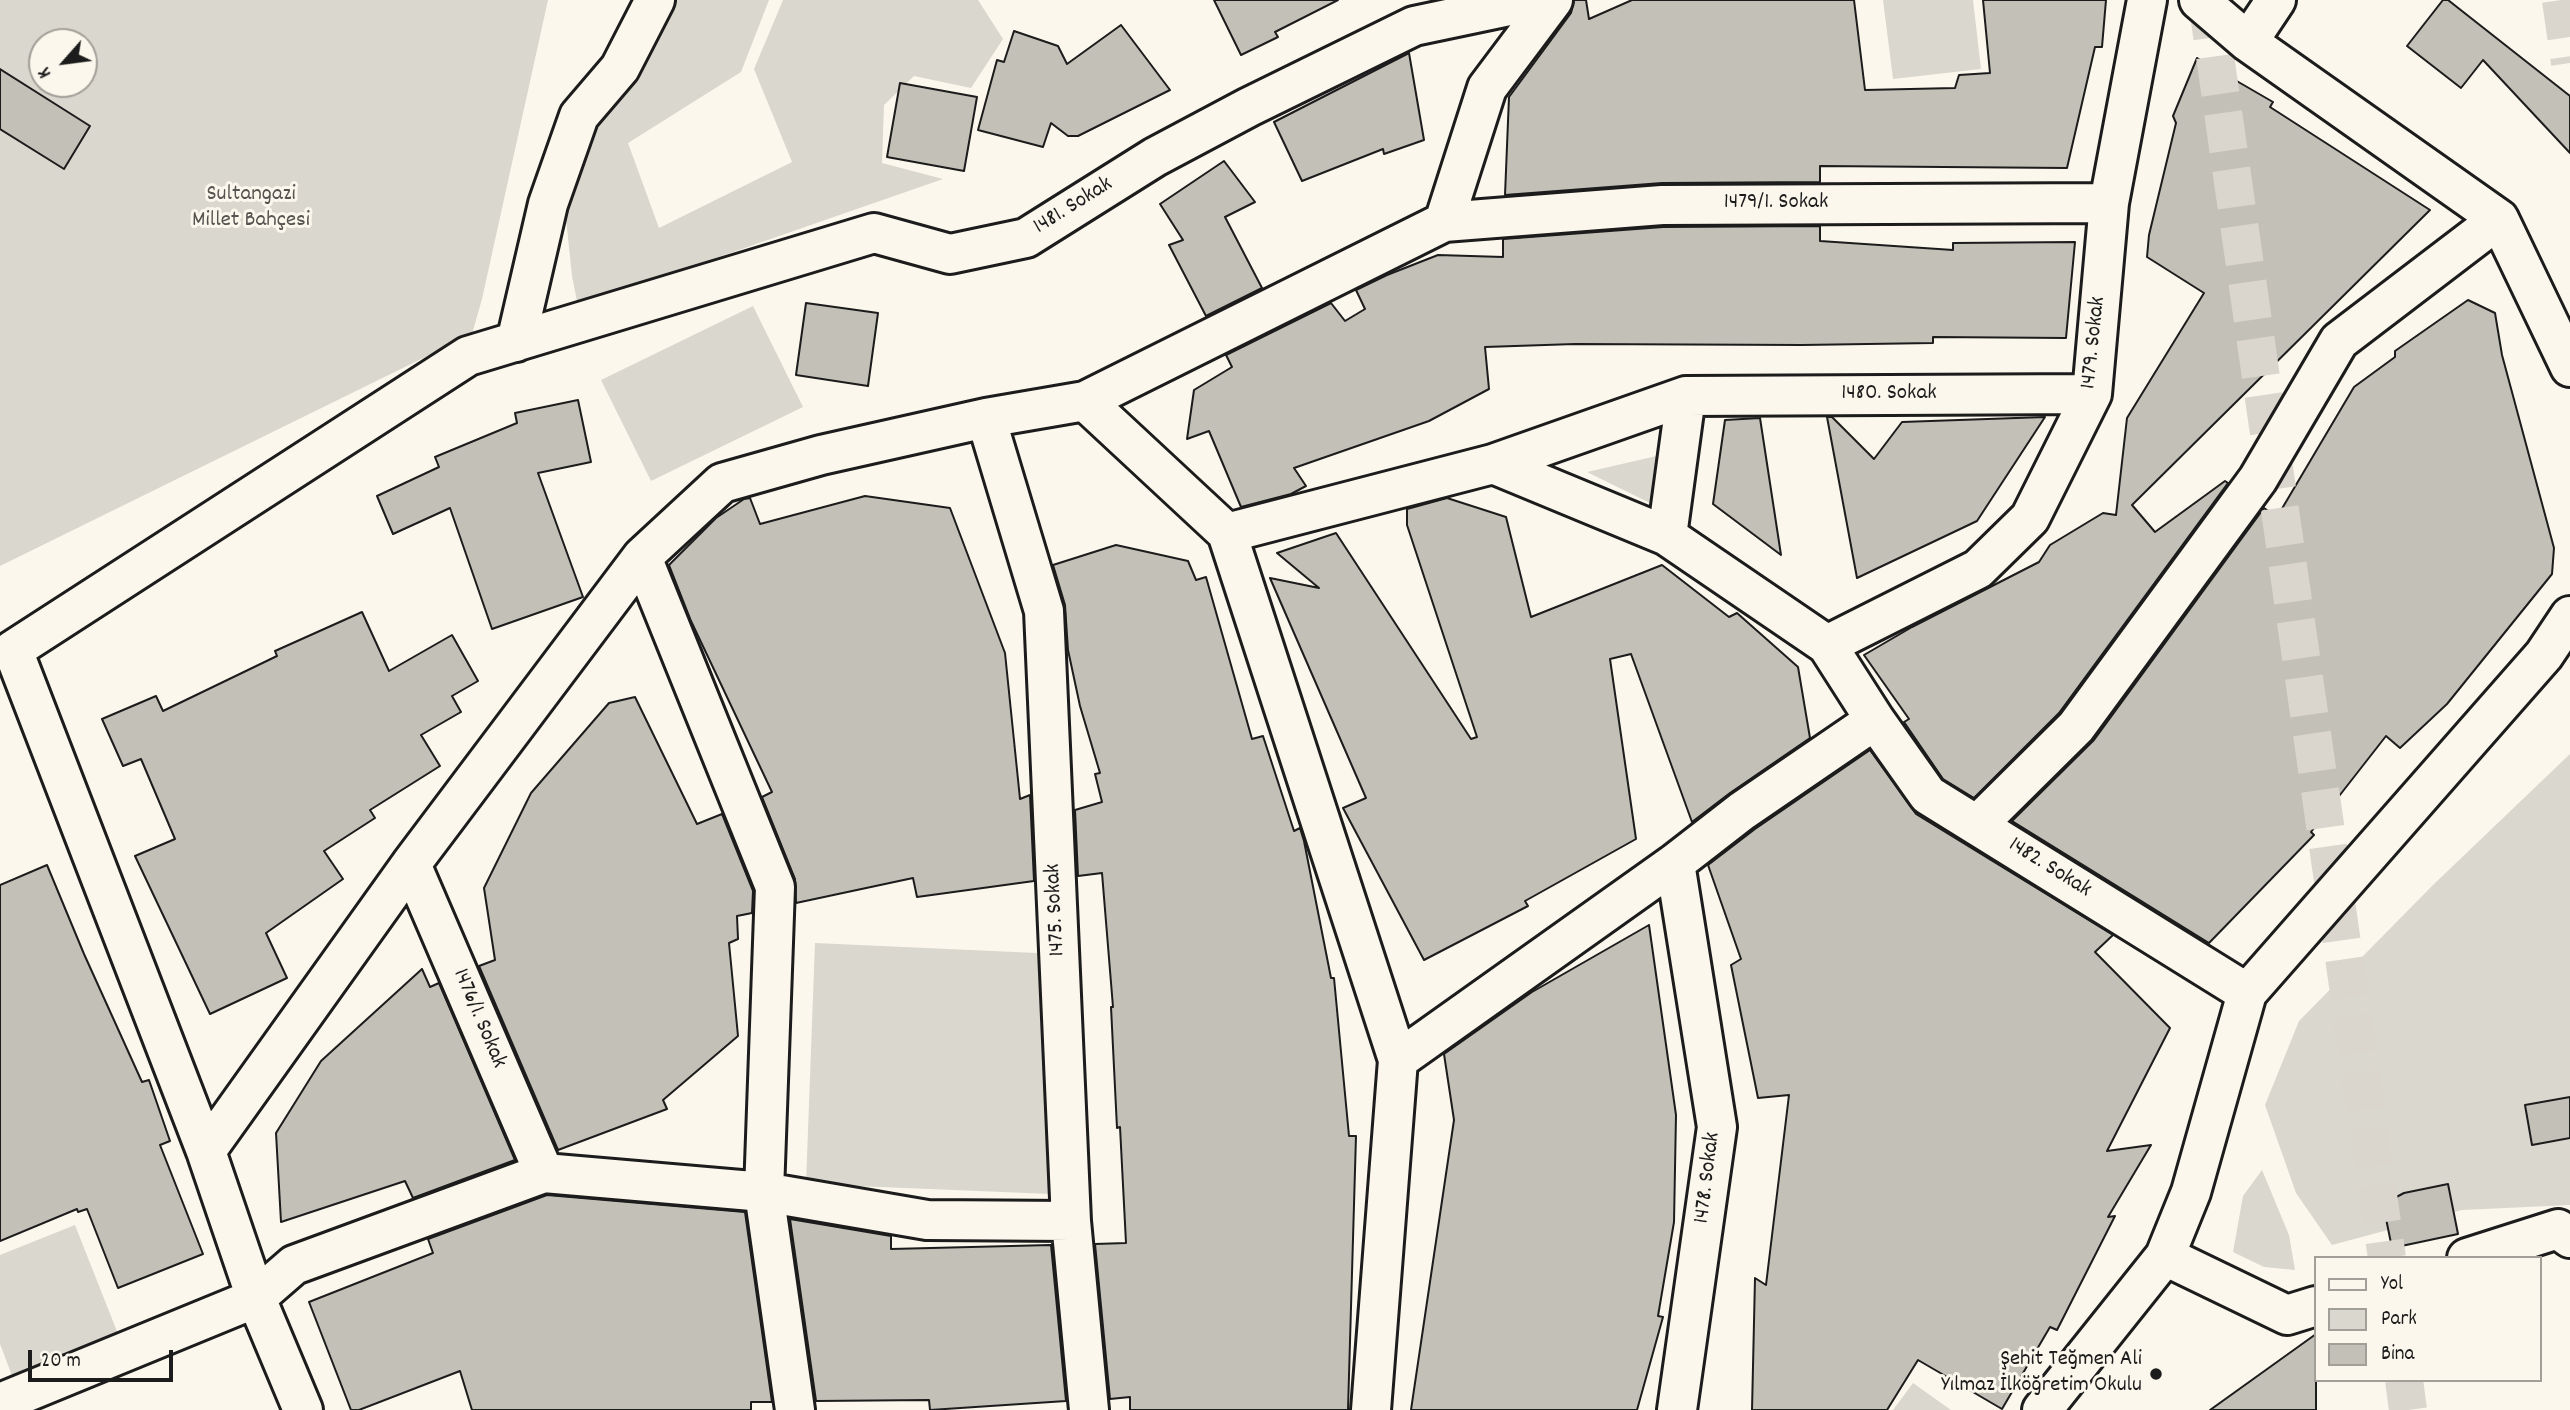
<!DOCTYPE html>
<meta charset="utf-8">
<style>
body{margin:0}
#map{position:relative;width:2570px;height:1410px;overflow:hidden;background:#fbf7ec;font-family:Dekko,sans-serif}
canvas{display:block}
.legend{position:absolute;left:2314px;top:1256px;width:228px;height:126px;box-sizing:border-box;background:#fbf7ec;border:2px solid #a29f99;margin:0;padding:9px 12px;list-style:none;font-size:21px;color:#1c1c1c}
.legend li{display:flex;align-items:center;gap:14px;height:35px}
.legend b{width:35px;border:2px solid #a29f99}
.north{position:absolute;left:28px;top:28px;width:70px;height:70px;box-sizing:border-box;background:#fbf7ec;border:2px solid #a29f99;border-radius:50%;rotate:242deg;font-size:19px;font-weight:700;line-height:28px;text-align:center;color:#1c1c1c}
.north::after{content:'';display:block;margin:auto;width:24px;height:32px;background:#1c1c1c;clip-path:polygon(50% 0,100% 100%,50% 72%,0 100%)}
.scale{position:absolute;left:28px;top:1350px;width:145px;height:32px;box-sizing:border-box;border:4px solid #1c1c1c;border-top:0;padding-left:9px;font-size:21px;line-height:24px;white-space:nowrap;color:#1c1c1c;-webkit-text-stroke:5px #fbf7ec;paint-order:stroke}
</style>
<div id="map">
<canvas width="2570" height="1410"></canvas>
<ul class="legend">
<li><b style="height:9px;background:#fbf7ec"></b>Yol</li>
<li><b style="height:19px;background:#dad7ce"></b>Park</li>
<li><b style="height:19px;background:#c3c0b8"></b>Bina</li>
</ul>
<div class="north">K</div>
<div class="scale">20 m</div>
</div>
<script>
const ctx = document.querySelector('canvas').getContext('2d');
ctx.lineJoin = 'round';
function paint(path, color) { ctx.fillStyle = color; ctx.fill(path, 'evenodd'); }
const poly = rows => new Path2D(rows.map(r => 'M' + r).join(''));
function strokePath(path, color, width, dash) { ctx.strokeStyle = color; ctx.lineWidth = width; ctx.lineCap = dash ? 'butt' : 'round'; ctx.setLineDash(dash || []); ctx.stroke(path); }
function write(font, color, halo, rows, align = 'center') {
  ctx.font = font + ' Dekko,sans-serif'; ctx.lineWidth = 6; ctx.setLineDash([]); ctx.textBaseline = 'middle'; ctx.strokeStyle = halo; ctx.fillStyle = color; for (const [text, x, y, turn = 0] of rows) {
    ctx.save(); ctx.translate(x, y); ctx.rotate((+turn || 0) * Math.PI / 180); ctx.textAlign = isNaN(turn) ? turn : align; if (halo) ctx.strokeText(text, 0, 0); ctx.fillText(text, 0, 0); ctx.restore();
  }
}
paint(poly([
 [0,0,548,0,482,299,472,334,0,566],
 [42,42,84,42,84,84,42,84],
 [671,0,769,0,741,72,628,143,659,228,792,162,754,69,783,0,978,0,1003,39,971,88,914,76,884,105,882,163,943,179,578,306,572,276,565,209,587,121],
 [1883,0,1973,0,1981,69,1893,79],
 [753,306,803,407,651,481,601,380],
 [1661,455,1654,505,1587,472],
 [2570,754,2570,1205,2462,1210,2332,1245,2296,1193,2265,1105,2299,1021,2433,885],
 [815,943,1059,954,1051,1194,806,1184],
 [2262,1170,2289,1235,2295,1270,2264,1267,2233,1252,2243,1196],
 [75,1225,120,1339,14,1381,0,1344,0,1255],
 [1913,1383,1951,1410,1893,1410]
]), '#dad7ce');
const building = poly([
 [1214,0,1338,0,1275,32,1278,37,1241,55,1214,0],
 [1574,0,1586,0,1589,19,1632,0,1854,0,1865,90,1955,88,1959,75,1990,73,1983,0,2106,0,2102,47,2095,47,2067,168,1820,166,1820,182,1662,183,1505,195,1509,97,1571,13,1574,0],
 [2443,0,2448,0,2570,96,2570,153,2483,60,2461,88,2407,46,2443,0],
 [1121,25,1170,90,1078,136,1068,136,1051,123,1043,147,978,130,997,60,1004,62,1014,31,1058,46,1067,64,1121,25],
 [1409,53,1424,140,1384,154,1383,149,1302,181,1274,122,1409,53],
 [2197,58,2273,102,2270,107,2430,210,2132,505,2155,532,2225,481,2228,483,2059,713,1974,798,1943,779,1904,722,1909,719,1864,655,1912,627,2039,562,2050,545,2103,513,2116,515,2127,418,2204,293,2147,257,2149,235,2176,123,2173,116,2197,58],
 [0,69,90,126,64,169,0,129,0,69],
 [900,83,977,97,964,171,887,157,900,83],
 [1224,161,1255,202,1225,217,1262,288,1206,316,1169,245,1183,240,1160,204,1224,161],
 [1820,226,1820,241,1953,250,1953,243,2075,242,2066,338,1933,337,1933,343,1802,345,1575,344,1485,347,1489,389,1429,421,1294,468,1306,486,1291,494,1241,507,1209,431,1187,439,1194,390,1232,367,1226,355,1331,303,1345,321,1365,309,1356,290,1387,275,1438,255,1503,257,1503,239,1663,227,1820,226],
 [2468,300,2495,313,2502,355,2554,548,2552,574,2447,704,2400,748,2386,736,2311,832,2314,835,2209,943,2012,821,2094,740,2264,508,2277,517,2354,387,2395,357,2395,351,2468,300],
 [806,303,878,313,868,386,796,375,806,303],
 [578,400,591,462,538,473,583,597,492,629,450,508,393,534,377,496,439,467,435,457,517,423,515,413,578,400],
 [1827,417,1832,417,1874,459,1902,422,2045,417,1977,521,1857,578,1827,417],
 [1760,418,1781,555,1713,504,1725,420,1760,418],
 [865,496,950,508,1005,653,1020,799,1030,795,1034,881,917,897,913,878,796,903,795,879,762,797,772,792,691,621,669,565,716,518,744,499,750,498,760,524,865,496],
 [1447,498,1506,517,1531,617,1662,565,1729,617,1737,613,1798,667,1810,738,1730,793,1692,822,1631,654,1610,659,1636,839,1525,901,1528,906,1424,960,1343,808,1366,798,1270,578,1319,588,1277,553,1336,533,1471,739,1477,737,1407,525,1407,509,1447,498],
 [1116,545,1188,561,1196,580,1206,577,1252,739,1263,736,1294,831,1300,828,1304,841,1331,978,1334,978,1349,1136,1356,1136,1348,1410,1130,1410,1130,1397,1110,1399,1095,1244,1126,1243,1120,1127,1117,1128,1111,1007,1113,1007,1102,873,1078,876,1075,810,1102,802,1095,774,1100,773,1080,706,1068,650,1065,605,1053,565,1116,545],
 [362,612,389,671,452,635,478,681,452,696,461,712,421,735,440,766,370,810,375,818,324,851,343,879,266,933,287,978,210,1014,135,856,175,839,141,759,123,766,102,719,156,696,163,711,277,656,275,651,362,612],
 [635,697,697,824,722,814,753,891,752,913,737,916,738,939,729,943,738,1036,663,1100,667,1109,558,1150,479,966,495,960,484,888,531,793,609,703,635,697],
 [1870,750,1916,814,2113,935,2095,952,2170,1028,2107,1151,2151,1145,2108,1217,2115,1216,2057,1330,2050,1327,2002,1409,1918,1360,1887,1410,1752,1410,1755,1278,1766,1285,1789,1095,1758,1098,1731,965,1741,959,1708,865,1755,829,1870,750],
 [47,865,84,954,142,1082,149,1080,170,1141,160,1145,203,1254,118,1288,87,1209,78,1212,77,1209,0,1241,0,885,47,865],
 [1649,925,1676,1115,1674,1222,1658,1316,1663,1317,1637,1410,1411,1410,1454,1120,1444,1054,1532,992,1649,925],
 [422,969,430,987,439,983,515,1160,413,1198,405,1181,281,1222,276,1133,321,1061,422,969],
 [2570,1097,2570,1138,2532,1145,2525,1105,2570,1097],
 [2448,1184,2458,1234,2392,1248,2383,1204,2404,1193,2448,1184],
 [547,1195,745,1212,772,1402,751,1402,751,1410,472,1410,460,1371,359,1410,351,1410,309,1302,433,1253,428,1239,547,1195],
 [790,1219,891,1236,891,1249,1051,1245,1066,1401,930,1410,929,1400,816,1401,790,1219],
 [2316,1334,2316,1410,2210,1410,2316,1334]
]);
paint(building, '#c3c0b8');
strokePath(building, '#1c1c1c', 2);
strokePath(poly([
 [2207,0,2387,1258],
 [2561,0,2570,63],
 [2404,1380,2408,1410]
]), '#dad6cd', 38, [38, 19]);
const minor = poly([
 [2199,0,2248,42,2499,219,2570,367],
 [2248,42,2276,0],
 [1444,222,1662,205,2109,203],
 [516,342,548,204,579,116,620,68,655,0],
 [1085,401,1227,533,1398,1060,1371,1410],
 [986,418,1044,611,1071,1221,1089,1410],
 [1493,464,1686,396],
 [1227,533,1493,464,1667,536,1827,645,1875,720,1742,811,1675,863,1398,1060],
 [1667,536,1686,396,2092,394],
 [642,557,775,887,764,1192,795,1410],
 [1827,645,1978,569,2030,518,2092,394,2109,203,2147,0],
 [1875,720,1928,795,2247,993],
 [1978,824,2076,727,2258,479,2339,341,2499,219],
 [1675,863,1717,1127,1677,1410],
 [411,864,544,1173],
 [206,1151,411,864,642,557,722,483,821,455,986,418,1085,401,1444,222,1487,88,1553,0],
 [2165,1256,2191,1192,2247,993,2544,655,2570,616],
 [2467,1258,2558,1229,2570,1238],
 [0,1403,256,1298,294,1265,544,1173,764,1192,927,1220,1071,1221],
 [303,1410,256,1298,206,1151,13,650,468,356,874,233,950,254,1026,238,1155,157,1249,107,1414,26,1538,0],
 [2042,1410,2165,1256,2287,1315,2316,1306]
]);
strokePath(minor, '#1c1c1c', 44);
strokePath(minor, '#fbf7ec', 38);
for (const [x, y, r, color] of [
 [2156,1374,7,"#1c1c1c"]
]) { const dot = new Path2D(); dot.arc(x, y, r, 0, 2 * Math.PI); ctx.fillStyle = color; ctx.fill(dot); strokePath(dot, '#fbf7ec', 2.5); }
write('23px', '#555451', '#fbf7ec', [
 ["Sultangazi",251,196],
 ["Millet Bahçesi",251,222]
]);
write('23px', '#1c1c1c', '#fbf7ec', [
 ["1479/1. Sokak",1776,204],
 ["1481. Sokak",1074,207,-32],
 ["1479. Sokak",2095,343,-84],
 ["1480. Sokak",1889,395],
 ["1482. Sokak",2049,869,32],
 ["1475. Sokak",1057,910,-93],
 ["1476/1. Sokak",478,1019,67],
 ["1478. Sokak",1709,1178,-83]
]);
write('23px', '#1c1c1c', '#fbf7ec', [
 ["Şehit Teğmen Ali",2142,1361],
 ["Yılmaz İlköğretim Okulu",2142,1387]
], 'right');
</script>
